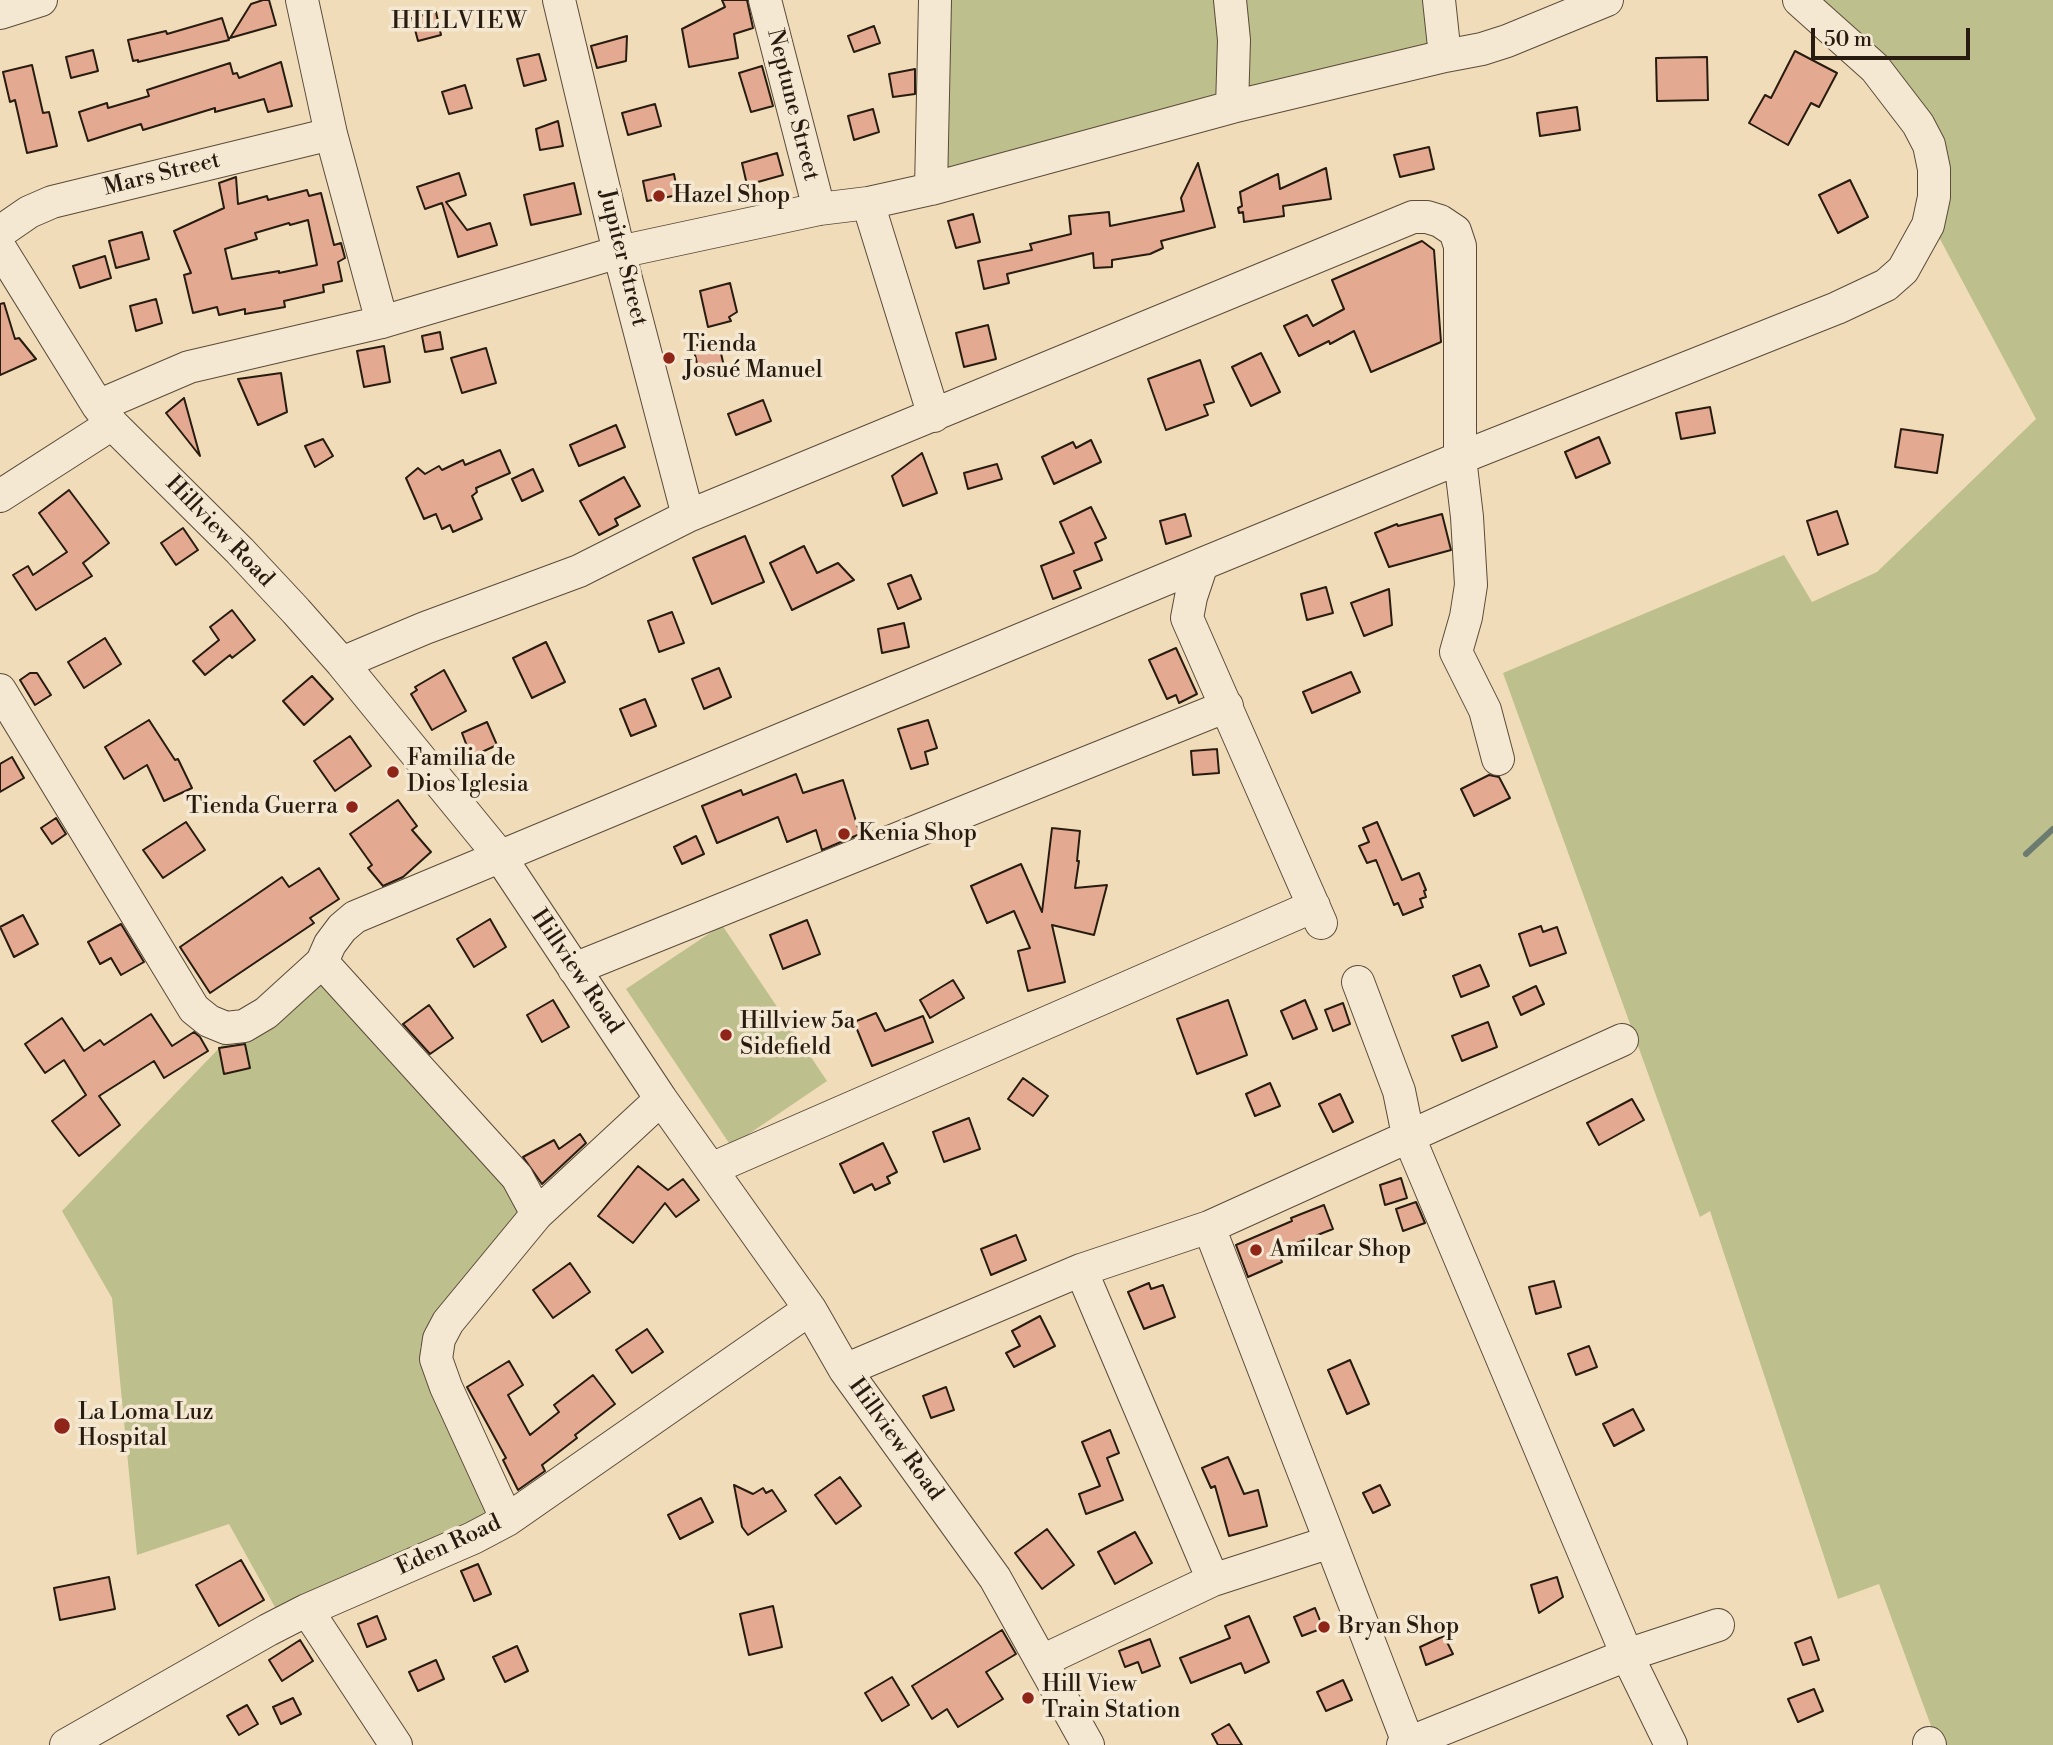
<!DOCTYPE html>
<meta charset="utf-8">
<style>
body{margin:0}
#map{position:relative;width:2053px;height:1745px;overflow:hidden;background:#f0dcb9;font-family:"Libre Bodoni",serif}
canvas{display:block}
.scale{position:absolute;left:1811px;top:28px;width:159px;height:32px;box-sizing:border-box;border:4px solid #281b0f;border-top:0;padding-left:9px;font-size:21px;line-height:24px;white-space:nowrap;color:#281b0f;-webkit-text-stroke:5px #f5e8d2;paint-order:stroke}
</style>
<div id="map">
<canvas width="2053" height="1745"></canvas>
<div class="scale">50 m</div>
</div>
<script>
const ctx = document.querySelector('canvas').getContext('2d');
ctx.lineJoin = 'round';
function paint(path, color) { ctx.fillStyle = color; ctx.fill(path, 'evenodd'); }
const poly = rows => new Path2D(rows.map(r => 'M' + r).join(''));
function strokePath(path, color, width, dash) { ctx.strokeStyle = color; ctx.lineWidth = width; ctx.lineCap = dash ? 'butt' : 'round'; ctx.setLineDash(dash || []); ctx.stroke(path); }
function write(font, color, halo, rows, align = 'center') {
  ctx.font = font + ' "Libre Bodoni",serif'; ctx.lineWidth = 7; ctx.setLineDash([]); ctx.textBaseline = 'middle'; ctx.strokeStyle = halo; ctx.fillStyle = color; for (const [text, x, y, turn = 0] of rows) {
    ctx.save(); ctx.translate(x, y); ctx.rotate((+turn || 0) * Math.PI / 180); ctx.textAlign = isNaN(turn) ? turn : align; if (halo) ctx.strokeText(text, 0, 0); ctx.fillText(text, 0, 0); ctx.restore();
  }
}
paint(poly([
 [939,0,1448,0,1450,44,948,171],
 [1810,0,2053,0,2053,1745,1938,1745,1879,1584,1838,1599,1710,1211,1700,1217,1503,673,1784,555,1812,602,1877,572,2036,419,1932,224,1938,167],
 [722,925,827,1081,731,1146,626,989],
 [318,973,526,1208,420,1347,495,1510,281,1618,229,1524,137,1555,112,1298,62,1211,227,1040]
]), '#bdbf8c');
strokePath(poly([
 [2026,854,2053,829]
]), '#6c7b70', 6);
const building = poly([
 [263,0,269,0,276,25,230,38,251,4,263,0],
 [722,0,747,0,753,28,734,34,738,58,689,67,682,29,725,7,722,0],
 [436,12,441,35,418,41,412,18,436,12],
 [222,18,229,40,138,62,138,60,133,61,128,40,166,31,167,34,222,18],
 [874,26,880,43,854,52,848,36,874,26],
 [627,36,626,61,597,68,591,46,627,36],
 [93,50,98,71,71,78,66,57,93,50],
 [1795,51,1837,73,1819,107,1811,103,1788,145,1749,123,1765,95,1771,98,1795,51],
 [539,54,546,80,524,86,517,59,539,54],
 [1707,57,1708,100,1657,101,1656,58,1707,57],
 [281,62,292,106,268,112,264,99,215,112,215,108,143,130,141,124,88,141,79,112,107,103,108,108,149,96,147,90,230,63,233,74,237,73,239,78,281,62],
 [32,65,43,113,49,112,57,146,27,153,15,100,10,102,3,72,32,65],
 [762,66,773,106,751,112,739,73,762,66],
 [915,69,915,94,893,97,889,74,915,69],
 [465,85,472,108,449,114,442,92,465,85],
 [655,104,661,126,628,135,622,113,655,104],
 [1577,107,1580,130,1540,136,1537,113,1577,107],
 [873,109,879,132,854,140,848,116,873,109],
 [558,121,563,146,540,150,536,129,558,121],
 [1429,147,1434,169,1400,177,1394,155,1429,147],
 [777,153,783,175,747,185,742,163,777,153],
 [1198,163,1215,227,1161,241,1163,248,1150,254,1112,260,1112,267,1094,268,1093,253,1007,274,1009,283,984,289,978,261,1032,250,1030,244,1071,234,1069,216,1109,212,1110,226,1184,211,1181,198,1198,163],
 [1326,168,1331,199,1283,206,1284,216,1244,222,1243,212,1239,213,1238,208,1242,206,1240,192,1278,174,1280,189,1326,168],
 [459,173,466,195,446,202,467,230,490,223,497,245,458,257,442,203,425,209,417,187,459,173],
 [674,174,678,195,647,201,643,181,674,174],
 [236,177,238,204,267,196,268,200,307,190,309,196,321,193,334,245,341,243,345,258,338,262,342,281,323,285,324,292,284,301,285,307,245,314,245,309,219,315,217,307,193,313,184,275,191,273,174,231,224,208,219,183,236,177],
 [308,220,317,265,279,273,279,271,232,279,225,249,257,239,255,233,289,223,290,225,308,220],
 [1850,180,1868,217,1838,233,1819,195,1850,180],
 [574,183,581,214,531,225,524,195,574,183],
 [973,214,980,242,956,248,948,221,973,214],
 [142,232,149,259,116,268,109,241,142,232],
 [1422,241,1434,250,1441,342,1371,372,1354,331,1330,344,1329,341,1299,356,1284,326,1307,315,1313,326,1344,309,1332,280,1422,241],
 [105,256,111,278,80,288,73,266,105,256],
 [730,283,737,312,729,317,731,321,708,327,700,291,730,283],
 [156,299,162,323,136,331,130,306,156,299],
 [4,303,15,339,19,338,36,359,0,375,0,304,4,303],
 [988,325,996,359,964,367,956,333,988,325],
 [440,332,443,349,425,352,422,336,440,332],
 [718,340,725,371,700,377,693,346,718,340],
 [384,346,390,382,364,387,357,351,384,346],
 [486,348,496,383,462,393,451,358,486,348],
 [1261,353,1280,392,1251,406,1232,367,1261,353],
 [1200,360,1214,402,1204,405,1208,415,1166,430,1148,379,1200,360],
 [281,373,287,412,258,425,238,379,281,373],
 [184,398,200,456,166,413,184,398],
 [763,400,771,421,736,435,728,414,763,400],
 [1710,407,1715,433,1681,439,1676,413,1710,407],
 [616,425,625,447,579,466,570,445,616,425],
 [1901,429,1943,435,1937,473,1895,467,1901,429],
 [1599,437,1610,463,1576,478,1565,452,1599,437],
 [323,439,333,456,315,467,305,446,323,439],
 [1091,440,1101,462,1054,484,1042,457,1073,442,1076,448,1091,440],
 [500,450,510,473,476,488,477,492,472,496,482,519,453,532,450,525,442,529,436,514,424,519,406,478,418,468,425,474,439,466,442,470,463,460,465,465,500,450],
 [922,453,937,493,903,506,892,476,922,453],
 [997,464,1002,479,968,489,964,473,997,464],
 [533,469,543,491,522,501,512,479,533,469],
 [624,477,640,506,615,519,618,525,599,535,580,501,624,477],
 [69,490,109,543,83,563,92,576,36,610,13,575,28,566,33,575,67,552,39,513,69,490],
 [1091,507,1106,538,1095,543,1102,560,1074,571,1081,588,1053,599,1041,566,1074,553,1060,522,1091,507],
 [1837,511,1848,544,1818,555,1807,521,1837,511],
 [1185,514,1191,536,1166,544,1160,521,1185,514],
 [1442,514,1451,550,1389,567,1375,533,1397,524,1398,526,1442,514],
 [183,528,198,550,176,565,161,543,183,528],
 [745,536,764,582,712,604,693,558,745,536],
 [804,546,817,573,838,563,854,580,792,610,770,563,804,546],
 [911,575,921,599,898,609,888,584,911,575],
 [1326,587,1333,613,1307,620,1301,594,1326,587],
 [1389,589,1392,625,1364,636,1351,603,1389,589],
 [232,610,255,640,232,658,230,655,205,675,193,661,219,640,210,627,232,610],
 [672,612,684,643,659,652,648,621,672,612],
 [904,623,909,647,882,653,878,629,904,623],
 [105,638,121,664,84,688,68,662,105,638],
 [546,642,565,682,532,698,513,658,546,642],
 [1176,648,1197,694,1179,703,1176,695,1167,699,1149,660,1176,648],
 [719,668,731,697,704,709,692,679,719,668],
 [444,670,466,711,432,730,411,694,417,690,415,687,444,670],
 [1351,672,1360,692,1312,713,1303,692,1351,672],
 [30,673,37,673,51,695,35,705,20,680,30,673],
 [312,676,333,699,304,725,283,701,312,676],
 [645,699,656,726,631,736,620,709,645,699],
 [149,720,175,760,178,759,192,788,164,801,147,765,124,779,105,747,149,720],
 [928,720,937,748,925,752,928,764,911,769,898,729,928,720],
 [487,722,497,745,471,757,462,733,487,722],
 [350,736,371,766,335,791,314,761,350,736],
 [1217,749,1219,773,1193,775,1191,751,1217,749],
 [12,757,24,778,0,792,0,764,12,757],
 [796,774,803,793,843,780,860,834,822,850,816,830,787,842,778,817,717,843,702,806,741,790,743,795,796,774],
 [1489,775,1499,777,1510,798,1474,816,1461,789,1489,775],
 [398,800,417,826,412,830,431,852,403,877,383,886,368,868,372,865,350,834,398,800],
 [56,818,66,834,52,844,41,828,56,818],
 [186,822,205,850,163,878,143,850,186,822],
 [1377,822,1402,880,1419,873,1426,890,1424,891,1426,897,1420,899,1423,907,1403,915,1398,903,1394,905,1376,860,1367,863,1359,846,1369,842,1363,828,1377,822],
 [1052,828,1080,831,1077,861,1079,861,1075,888,1107,885,1094,935,1052,925,1065,982,1028,991,1018,951,1030,948,1014,911,987,923,971,886,1021,864,1042,912,1052,828],
 [696,836,704,854,682,864,674,847,696,836],
 [319,868,339,899,310,918,314,923,210,993,180,947,282,877,289,887,319,868],
 [23,915,38,944,14,957,0,927,23,915],
 [490,919,506,947,474,967,457,939,490,919],
 [807,920,820,954,783,969,770,935,807,920],
 [121,924,144,962,121,975,111,958,100,964,88,942,121,924],
 [1541,926,1543,932,1557,927,1566,953,1530,966,1519,934,1541,926],
 [1480,965,1489,986,1461,997,1453,976,1480,965],
 [953,980,964,998,930,1018,920,1000,953,980],
 [1536,986,1544,1004,1521,1015,1513,997,1536,986],
 [553,1000,569,1027,542,1042,527,1015,553,1000],
 [1228,1000,1247,1055,1197,1074,1177,1019,1228,1000],
 [1305,1000,1317,1029,1293,1039,1281,1011,1305,1000],
 [1343,1003,1350,1024,1333,1031,1325,1010,1343,1003],
 [429,1005,453,1038,430,1054,403,1024,429,1005],
 [876,1013,885,1031,923,1016,933,1042,872,1066,854,1022,876,1013],
 [151,1014,172,1046,194,1032,200,1037,208,1051,164,1078,154,1061,99,1096,120,1125,79,1156,52,1121,86,1095,64,1060,45,1073,25,1044,62,1018,84,1051,100,1040,104,1045,151,1014],
 [1488,1022,1497,1047,1462,1061,1452,1036,1488,1022],
 [245,1044,250,1068,224,1074,219,1048,245,1044],
 [1023,1078,1048,1096,1033,1116,1008,1099,1023,1078],
 [1270,1083,1280,1106,1255,1116,1246,1094,1270,1083],
 [1340,1094,1353,1122,1333,1132,1319,1104,1340,1094],
 [1632,1099,1644,1120,1599,1145,1587,1123,1632,1099],
 [969,1118,980,1149,944,1162,933,1132,969,1118],
 [580,1134,586,1143,542,1184,523,1157,554,1140,559,1149,580,1134],
 [883,1143,897,1172,887,1177,890,1183,875,1190,872,1184,854,1193,840,1164,883,1143],
 [638,1166,668,1190,683,1179,699,1200,676,1217,665,1203,633,1243,598,1216,638,1166],
 [1401,1178,1407,1198,1385,1205,1380,1185,1401,1178],
 [1416,1202,1425,1223,1403,1231,1396,1209,1416,1202],
 [1324,1205,1333,1229,1284,1248,1287,1254,1280,1257,1282,1262,1248,1277,1236,1245,1292,1221,1291,1218,1324,1205],
 [1016,1235,1026,1260,991,1275,981,1249,1016,1235],
 [570,1263,590,1292,553,1318,533,1290,570,1263],
 [1554,1281,1561,1307,1536,1314,1529,1287,1554,1281],
 [1149,1283,1151,1289,1163,1285,1175,1317,1144,1329,1128,1292,1149,1283],
 [1040,1316,1055,1346,1014,1367,1006,1353,1020,1346,1012,1331,1040,1316],
 [647,1329,663,1352,632,1373,616,1350,647,1329],
 [1589,1346,1597,1367,1576,1375,1568,1354,1589,1346],
 [1350,1360,1369,1404,1347,1414,1328,1370,1350,1360],
 [509,1361,523,1385,508,1395,530,1435,559,1412,554,1405,593,1375,615,1404,575,1435,577,1438,542,1465,545,1471,518,1490,503,1460,506,1458,467,1387,509,1361],
 [946,1387,954,1410,931,1418,923,1396,946,1387],
 [1633,1409,1644,1430,1614,1446,1603,1424,1633,1409],
 [1110,1430,1119,1453,1107,1458,1123,1500,1086,1514,1079,1494,1100,1486,1082,1442,1110,1430],
 [1228,1457,1244,1494,1258,1490,1267,1526,1229,1536,1215,1486,1211,1488,1202,1468,1228,1457],
 [840,1477,861,1506,836,1524,815,1495,840,1477],
 [734,1485,753,1494,763,1488,766,1493,772,1490,786,1511,748,1535,742,1527,734,1485],
 [1380,1485,1390,1505,1373,1513,1363,1493,1380,1485],
 [701,1498,713,1522,680,1539,668,1515,701,1498],
 [1047,1529,1074,1565,1042,1589,1015,1553,1047,1529],
 [1135,1532,1152,1563,1115,1584,1098,1552,1135,1532],
 [241,1560,264,1600,219,1626,196,1585,241,1560],
 [478,1564,491,1594,474,1601,461,1571,478,1564],
 [109,1577,115,1609,60,1620,54,1588,109,1577],
 [1557,1577,1563,1597,1539,1613,1531,1585,1557,1577],
 [773,1606,782,1647,749,1655,740,1614,773,1606],
 [1315,1608,1323,1628,1302,1636,1294,1617,1315,1608],
 [377,1616,386,1639,367,1647,358,1624,377,1616],
 [1249,1616,1269,1662,1245,1673,1241,1663,1191,1683,1180,1658,1230,1638,1225,1626,1249,1616],
 [1002,1630,1016,1654,986,1672,1003,1699,958,1727,947,1709,932,1719,912,1686,1002,1630],
 [1444,1636,1453,1654,1426,1665,1420,1647,1444,1636],
 [1811,1637,1819,1660,1803,1665,1795,1643,1811,1637],
 [1150,1639,1160,1666,1142,1673,1138,1662,1125,1667,1119,1651,1150,1639],
 [300,1640,313,1661,282,1681,269,1660,300,1640],
 [517,1646,528,1671,505,1682,493,1657,517,1646],
 [436,1660,444,1679,418,1691,409,1672,436,1660],
 [892,1677,909,1705,882,1721,865,1693,892,1677],
 [1343,1680,1352,1700,1326,1711,1317,1692,1343,1680],
 [1814,1689,1823,1711,1798,1722,1788,1699,1814,1689],
 [293,1698,301,1714,281,1724,273,1707,293,1698],
 [247,1705,258,1724,239,1735,227,1716,247,1705],
 [1229,1724,1242,1745,1218,1745,1212,1734,1229,1724]
]);
paint(building, '#e3a991');
strokePath(building, '#281b0f', 2);
const minor = poly([
 [302,0,331,134,382,322],
 [559,0,619,252,688,516],
 [765,0,819,209],
 [1230,0,1234,40,1232,107],
 [1439,0,1445,56],
 [0,13,41,0],
 [931,189,935,0],
 [868,203,934,416],
 [0,232,29,212,52,202,331,134],
 [0,248,98,406,112,424,240,551,296,611,342,663,499,855,661,1099,810,1309,845,1370,995,1578,1088,1745],
 [98,406,189,367,382,322,619,252,819,209,868,203,931,189,1232,107,1445,56,1482,49,1507,41,1607,0],
 [0,496,112,424],
 [1202,564,1191,597,1187,618,1321,923],
 [342,663,425,628,579,571,688,516,1413,217,1427,217,1440,221,1455,231,1460,246,1460,458,1467,517,1471,585,1466,617,1456,652,1485,710,1498,759],
 [0,690,194,1009,209,1021,226,1028,244,1026,266,1013,322,962,330,944,342,928,355,917,1202,564,1460,458,1837,308,1886,285,1903,270,1928,225,1934,197,1934,169,1929,145,1918,124,1875,68,1799,0],
 [322,962,517,1177,537,1214],
 [574,969,1227,706],
 [1358,982,1399,1091,1408,1135,1627,1655,1671,1745],
 [711,1169,1314,906],
 [1209,1227,1409,1745],
 [1081,1270,1213,1580],
 [845,1370,1081,1270,1209,1227,1622,1040],
 [507,1520,446,1387,436,1359,439,1339,448,1322,537,1214,661,1099],
 [307,1610,396,1745],
 [1042,1661,1213,1580,1330,1542],
 [1929,1743,1930,1745],
 [66,1745,268,1630,307,1610,473,1538,507,1520,810,1309],
 [1403,1745,1627,1655,1718,1625]
]);
strokePath(minor, '#5a4b3a', 34);
strokePath(minor, '#f5e8d2', 32);
for (const [x, y, r, color] of [
 [659,196,7,"#8f2418"],
 [669,358,7,"#8f2418"],
 [393,772,7,"#8f2418"],
 [352,807,7,"#8f2418"],
 [844,834,7,"#8f2418"],
 [726,1035,7,"#8f2418"],
 [1256,1250,7,"#8f2418"],
 [62,1426,9,"#8f2418"],
 [1324,1627,7,"#8f2418"],
 [1028,1698,7,"#8f2418"]
]) { const dot = new Path2D(); dot.arc(x, y, r, 0, 2 * Math.PI); ctx.fillStyle = color; ctx.fill(dot); strokePath(dot, '#f5e8d2', 2.5); }
write('23px', '#281b0f', '#f5e8d2', [
 ["Neptune Street",792,105,76],
 ["Mars Street",162,175,-14],
 ["Jupiter Street",622,258,76],
 ["Hillview Road",219,532,46],
 ["Hillview Road",576,972,56],
 ["Hillview Road",895,1440,54],
 ["Eden Road",449,1546,-25]
]);
write('23px', '#281b0f', '#f5e8d2', [
 ["Hazel Shop",673,196],
 ["Tienda",683,345],
 ["Josué Manuel",683,371],
 ["Familia de",407,759],
 ["Dios Iglesia",407,785],
 ["Tienda Guerra",338,807,"right"],
 ["Kenia Shop",858,834],
 ["Hillview 5a",740,1022],
 ["Sidefield",740,1048],
 ["Amilcar Shop",1270,1250],
 ["La Loma Luz",78,1413],
 ["Hospital",78,1439],
 ["Bryan Shop",1338,1627],
 ["Hill View",1042,1685],
 ["Train Station",1042,1711]
], 'left');
ctx.letterSpacing = '2px';
write('24px', '#281b0f', '#f5e8d2', [
 ["HILLVIEW",460,22]
]);
ctx.letterSpacing = '0px';
</script>
